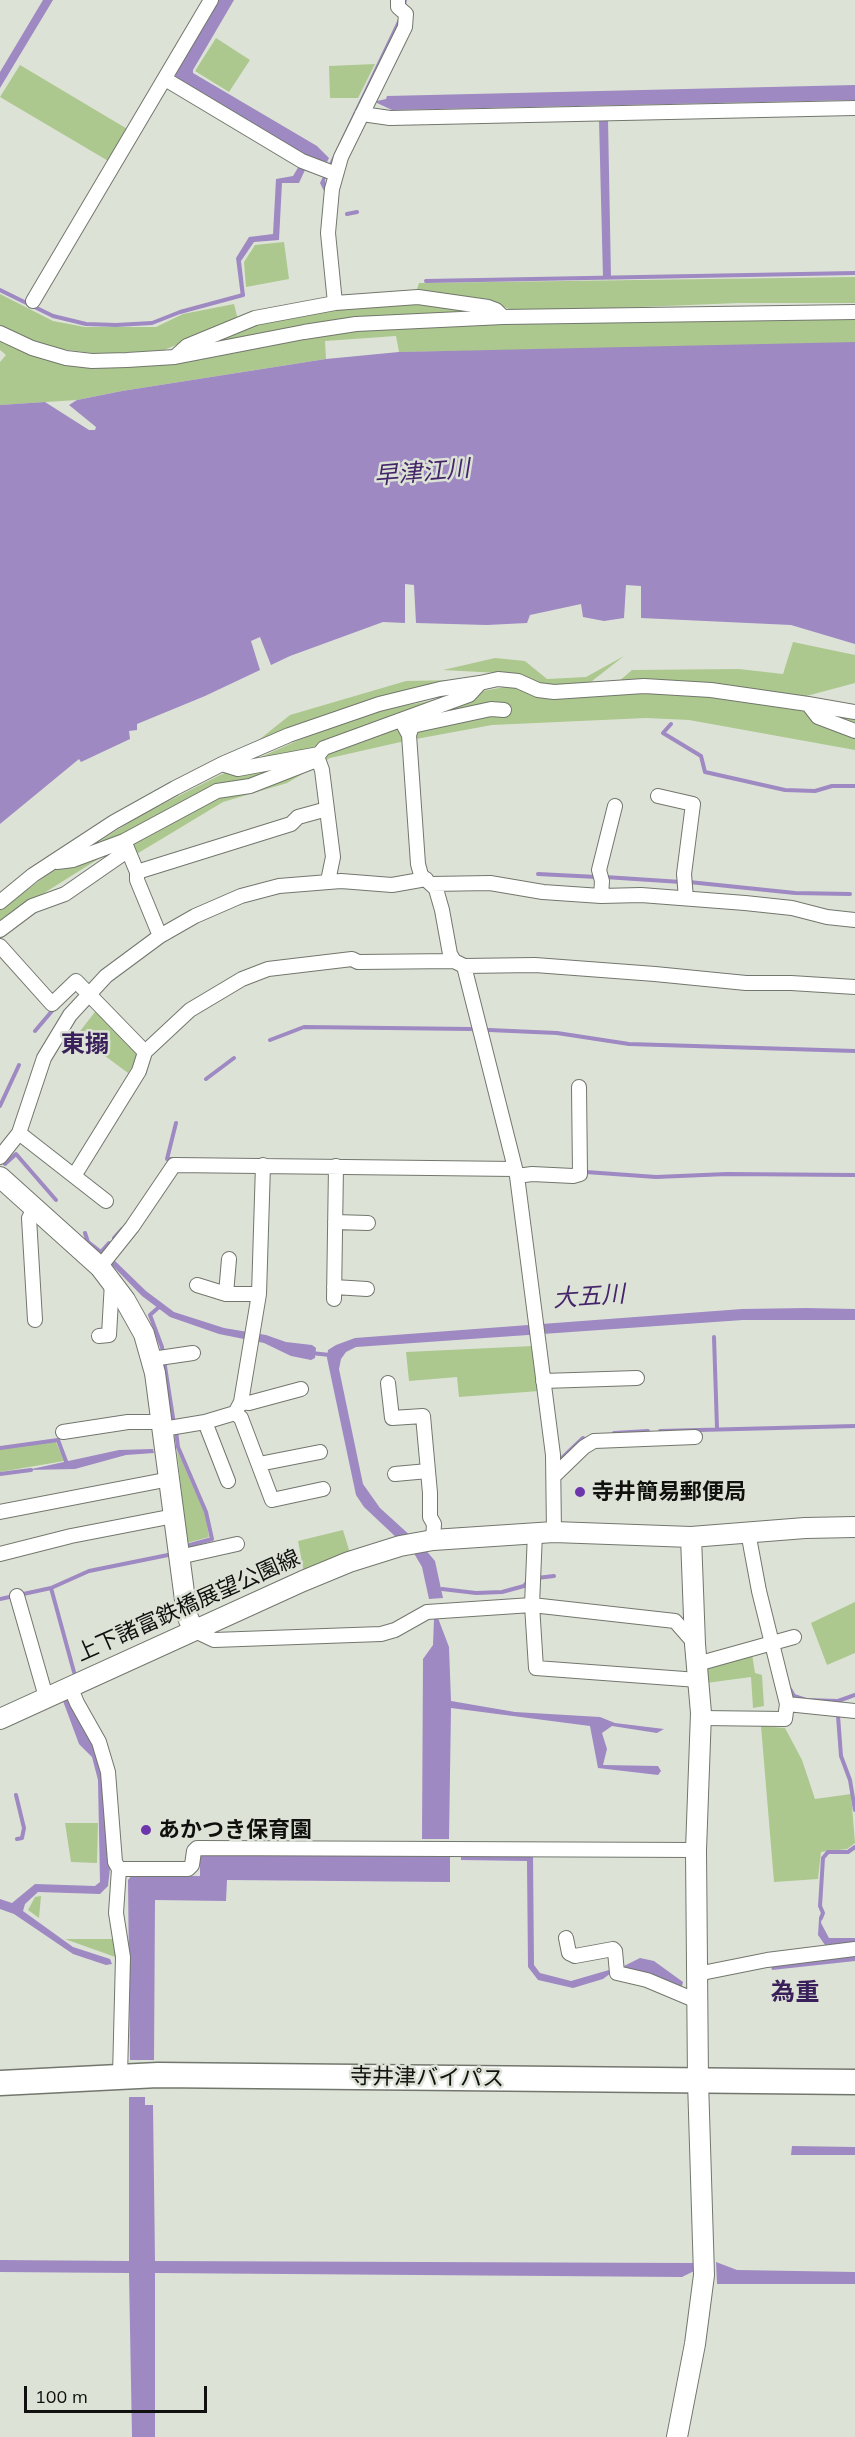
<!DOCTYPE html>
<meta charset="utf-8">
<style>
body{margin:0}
#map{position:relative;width:855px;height:2437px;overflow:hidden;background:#dde2d7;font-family:Mulish,sans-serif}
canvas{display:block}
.scale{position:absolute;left:24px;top:2386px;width:183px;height:27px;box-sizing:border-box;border:3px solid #10110e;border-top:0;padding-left:8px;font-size:18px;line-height:21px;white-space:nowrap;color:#10110e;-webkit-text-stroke:4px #dde2d7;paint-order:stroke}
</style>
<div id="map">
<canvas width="855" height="2437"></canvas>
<div class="scale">100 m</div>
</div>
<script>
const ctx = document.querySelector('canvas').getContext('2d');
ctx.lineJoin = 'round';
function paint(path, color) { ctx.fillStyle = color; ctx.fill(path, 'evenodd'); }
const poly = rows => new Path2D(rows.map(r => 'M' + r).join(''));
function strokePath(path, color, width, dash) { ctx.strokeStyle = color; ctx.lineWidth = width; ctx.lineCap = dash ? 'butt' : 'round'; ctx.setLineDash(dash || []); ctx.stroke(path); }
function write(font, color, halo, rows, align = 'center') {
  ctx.font = font + ' Mulish,"Noto Sans JP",sans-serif'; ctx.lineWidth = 5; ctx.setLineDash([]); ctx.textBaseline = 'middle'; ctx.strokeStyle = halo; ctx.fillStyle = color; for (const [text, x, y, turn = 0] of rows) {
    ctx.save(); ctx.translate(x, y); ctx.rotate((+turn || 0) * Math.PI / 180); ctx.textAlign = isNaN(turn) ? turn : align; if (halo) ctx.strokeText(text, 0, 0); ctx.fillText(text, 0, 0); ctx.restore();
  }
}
paint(poly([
 [216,38,250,60,229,92,195,71],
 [375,64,358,98,330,98,329,66],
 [20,65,129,130,110,162,0,97],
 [284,242,289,279,246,287,244,262,255,245],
 [855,277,855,303,739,303,517,312,499,305,417,289,419,283],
 [0,294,53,321,85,327,156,327,183,314,234,304,238,320,164,350,99,354,39,346,0,325],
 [426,302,489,314,201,348,259,320,355,306],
 [855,318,855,350,660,348,399,352,396,336,325,341,326,359,122,391,77,400,0,405,0,362,6,355,0,350,0,340,37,356,70,365,113,367,325,334,420,326],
 [793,642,855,655,855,683,799,698,617,683,632,670,739,669,783,674],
 [624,656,587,685,548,688,518,674,443,670,495,658,525,661,547,679,586,677],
 [459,680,255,743,290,715,406,681],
 [510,686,708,695,855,717,855,750,689,720,646,718,492,725,405,741,330,758,287,783,223,802,135,855,111,851,25,905,0,926,0,910,46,876,139,816,218,776,299,740,376,711],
 [98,1008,142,1052,128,1073,77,1035],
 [533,1346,539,1391,459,1397,457,1377,409,1381,406,1352],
 [56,1442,64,1461,0,1472,0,1449],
 [177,1450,205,1514,209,1537,187,1543],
 [343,1530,350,1553,304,1573,298,1541],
 [855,1602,855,1653,827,1665,811,1623],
 [752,1654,755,1673,762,1675,764,1706,753,1708,751,1677,706,1683,706,1667],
 [761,1726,785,1728,802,1760,815,1799,851,1794,855,1843,847,1849,821,1852,818,1879,774,1882],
 [65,1823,98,1823,97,1863,71,1862],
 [41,1896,39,1918,28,1910,35,1897],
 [65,1939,113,1939,118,1958]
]), '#acc88e');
paint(poly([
 [43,0,53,0,0,88,0,72],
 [218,0,234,0,193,70,193,73,317,146,329,158,327,162,308,158,176,78,175,73],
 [404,0,407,0,403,19,325,180,327,189,324,191,320,183,400,15],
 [855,85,855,100,392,110,377,103,377,101,386,99,387,96],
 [608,119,611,278,603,278,599,120],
 [299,166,305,170,299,183,282,183,279,240,254,242,241,261,245,296,241,297,236,258,249,237,273,234,276,179,293,176],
 [855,342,855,644,791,625,641,618,641,586,626,585,624,618,604,621,583,617,581,604,530,615,527,623,487,625,416,623,414,585,405,584,405,623,383,622,290,656,271,665,260,637,251,641,260,670,205,696,137,724,137,730,129,731,130,739,81,762,79,759,0,824,0,405,45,402,89,430,95,430,96,427,69,405,77,400,122,391,326,359,399,352],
 [113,1259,146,1291,174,1312,224,1328,266,1335,286,1342,312,1345,316,1348,315,1358,311,1360,291,1356,264,1343,219,1334,170,1317,142,1296,110,1263],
 [806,1308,855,1309,855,1320,743,1320,356,1347,346,1352,341,1359,339,1369,363,1484,380,1508,424,1548,435,1561,443,1598,429,1599,422,1567,415,1555,364,1507,356,1495,327,1358,328,1350,336,1345,355,1338,742,1309],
 [153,1449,154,1453,126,1455,75,1469,27,1470,119,1450],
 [438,1618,449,1647,451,1701,515,1712,600,1717,615,1723,664,1729,657,1733,612,1726,602,1733,607,1749,603,1765,658,1766,661,1771,658,1775,598,1768,590,1726,451,1708,449,1839,422,1839,423,1659,433,1645,434,1619],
 [69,1699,95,1746,102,1770,110,1868,108,1886,100,1894,38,1892,25,1904,23,1911,73,1947,110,1959,112,1964,106,1965,73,1954,14,1914,0,1909,0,1899,12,1903,35,1884,95,1886,100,1882,98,1780,92,1757,79,1744,63,1701],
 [533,1853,534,1965,540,1973,571,1981,609,1970,611,1973,603,1979,573,1988,538,1980,528,1967,527,1861,461,1860,461,1855],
 [200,1855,450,1855,450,1882,227,1880,226,1901,155,1900,154,2060,130,2060,128,1880,132,1875,200,1876],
 [823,1913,821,1923,829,1938,855,1938,855,1942,825,1945,818,1935,819,1919],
 [855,1956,855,1961,772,1970,771,1966],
 [640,1958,654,1961,683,1982,681,1990,623,1970,622,1967],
 [129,2097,145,2097,145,2105,153,2105,155,2261,694,2263,694,2271,682,2277,155,2273,155,2437,132,2437,129,2273,0,2272,0,2260,129,2261],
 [792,2146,855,2147,855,2155,791,2155],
 [716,2262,737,2270,855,2272,855,2284,717,2284]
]), '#9e89c2');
strokePath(poly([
 [347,214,357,212],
 [426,281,855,273],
 [0,290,53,316,86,324,116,325,152,323,180,312,243,295],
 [671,724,663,733,701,756,705,772,785,790,815,791,832,786,855,786],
 [538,874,597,877],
 [605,877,681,882],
 [689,882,795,893,850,894],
 [489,1030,557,1033,629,1044,855,1051],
 [35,1031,52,1011],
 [270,1040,304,1027,471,1029],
 [206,1079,234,1058],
 [0,1106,19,1065],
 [175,1159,167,1159,176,1123],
 [5,1164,16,1154,56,1200],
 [586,1172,656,1177,727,1174,855,1175],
 [85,1233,88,1242,106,1256],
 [114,1238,122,1229],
 [101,1252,109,1243],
 [159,1307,150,1315,162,1347,174,1424],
 [714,1337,717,1428],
 [311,1353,330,1355],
 [176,1431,178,1447,206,1512,212,1539,190,1545],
 [660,1431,855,1426],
 [614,1433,648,1431],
 [0,1448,58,1440,67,1464],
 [562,1458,583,1438],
 [0,1474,31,1470],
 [537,1578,554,1576],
 [51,1588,74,1672],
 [442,1589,476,1593,502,1592,524,1586,528,1581],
 [0,1599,51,1588,89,1571,168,1555],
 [790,1689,794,1696,806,1700,838,1701,855,1695],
 [838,1716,841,1756,850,1780,855,1810],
 [16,1795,24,1828,22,1838,17,1839],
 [821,1918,823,1913,820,1906,823,1858,828,1852,848,1852,855,1847]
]), '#9e89c2', 4);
const street = poly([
 [165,79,302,161,336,174],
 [362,114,390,118,855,108],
 [33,301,211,0],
 [335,303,418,297,488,307,496,310,503,317],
 [0,333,32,348,66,358,92,361,127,360,175,357,304,332,356,324,503,317,855,312],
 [176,356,187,346,255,318,335,303,328,233,332,189,341,157,405,27,406,14,398,7,398,0],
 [808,704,855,712],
 [401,720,409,735,418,864,421,875,436,889,442,910,450,954,454,961,464,966,517,1176,553,1455,554,1532],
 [409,735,412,726,491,709,504,710],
 [318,759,322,770,333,857,328,881],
 [222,764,289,735,379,704,440,689,480,683],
 [658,796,693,804,684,874,686,898],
 [125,843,137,872,137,880,160,936],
 [57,862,73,860,124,841,217,791,250,786,314,761],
 [137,872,291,824,298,817,327,809],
 [431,884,490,883,543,892,601,896,641,895,745,903,792,908,827,917,855,920],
 [601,896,602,881,599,870,615,806],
 [0,902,33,875,114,822,175,788,222,764,238,769,319,754,324,748,469,695,480,683,498,679,518,681,538,690,554,692,644,686,711,690,808,704,818,717,855,731],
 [0,930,32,906,65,894,127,851],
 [0,946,52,1004,76,981,145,1052],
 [464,966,535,965,655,974,746,983,791,983,855,987],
 [19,1133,74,1176,139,1071,145,1052,190,1010,242,979,268,969,352,959,358,962,454,961],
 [0,1157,19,1133,44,1058,70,1015,106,976,160,936,195,916,241,896,279,886,341,881,392,885,426,879],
 [74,1176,106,1201],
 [517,1176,532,1174,573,1176,580,1174,579,1087],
 [335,1222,368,1223],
 [100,1267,132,1227,174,1165,515,1169],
 [197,1285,226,1294,259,1294],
 [334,1287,367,1289],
 [226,1294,229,1259],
 [334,1299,336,1166],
 [35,1320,29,1218,35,1207],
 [99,1336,109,1335,112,1282],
 [152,1359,193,1353],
 [543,1381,637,1378],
 [388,1383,392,1418,423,1416,430,1493,430,1517,434,1524,433,1540],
 [241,1402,249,1403,301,1389],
 [235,1413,241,1418,272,1500,323,1489],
 [205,1422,228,1481],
 [163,1429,205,1422,235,1413,241,1402,259,1294,263,1165],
 [63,1432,128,1422,162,1422],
 [259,1464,320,1452],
 [395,1474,428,1471],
 [555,1475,584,1447,594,1441,695,1437],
 [0,1512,170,1479],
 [748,1532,759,1591,787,1704,855,1711],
 [535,1533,532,1605,536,1668,698,1680],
 [0,1554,71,1536,174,1516],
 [179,1557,237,1544],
 [17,1596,46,1697],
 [193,1630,214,1640,381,1634,395,1630,427,1612,532,1605,675,1621,695,1644],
 [697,1664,794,1637],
 [70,1686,77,1703,99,1742,108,1772,115,1862,119,1869,116,1913,123,1957,120,2076],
 [701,1718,785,1719,787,1704],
 [119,1869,188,1869,192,1865,194,1851,197,1848,696,1850],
 [566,1938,569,1953,575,1956,613,1949,615,1951,617,1973,647,1980,697,2001],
 [697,1974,767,1960,855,1949]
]);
const secondary = poly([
 [0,1177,100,1267,125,1300,144,1334,155,1373,187,1615,193,1630],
 [0,1719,303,1581,349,1562,400,1546,433,1540,554,1532,691,1537,805,1528,855,1527],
 [677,2437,695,2344,704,2275,698,2081,696,1850,701,1713,695,1644,691,1537]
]);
const highway = poly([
 [0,2083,158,2075,855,2082]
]);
strokePath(street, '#72776d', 16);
strokePath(secondary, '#72776d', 22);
strokePath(highway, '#72776d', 27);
strokePath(street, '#fff', 14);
strokePath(secondary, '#fff', 20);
strokePath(highway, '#fff', 24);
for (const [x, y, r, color] of [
 [580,1492,6,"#6e36ac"],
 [146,1830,6,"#6e36ac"]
]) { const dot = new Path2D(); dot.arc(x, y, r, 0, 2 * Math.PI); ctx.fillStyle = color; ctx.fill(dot); strokePath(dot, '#dde2d7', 2); }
write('bold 22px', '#10110e', '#dde2d7', [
 ["寺井簡易郵便局",592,1492],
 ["あかつき保育園",158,1830]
], 'left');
write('22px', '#10110e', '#dde2d7', [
 ["上下諸富鉄橋展望公園線",188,1606,-24],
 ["寺井津バイパス",427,2078,1]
]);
write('italic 24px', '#45256a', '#dde2d7', [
 ["早津江川",422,473,-5],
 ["大五川",589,1297,-4]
]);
write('bold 24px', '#3a205a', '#dde2d7', [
 ["東搦",85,1045],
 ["為重",795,1993]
]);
</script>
